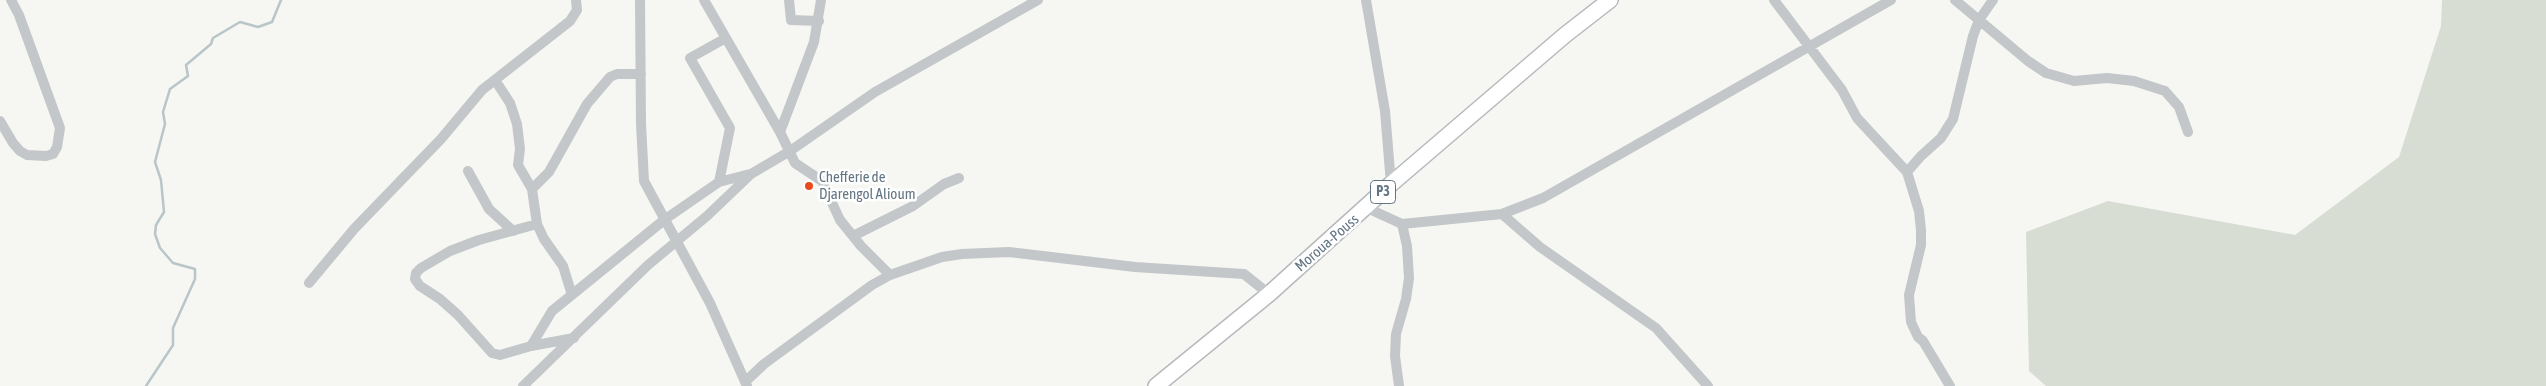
<!DOCTYPE html>
<style>
body{margin:0}
canvas{display:block;background:#f6f6f2}
</style>
<canvas width="2546" height="386"></canvas>
<script>
const ctx = document.querySelector('canvas').getContext('2d');
ctx.lineJoin = 'round';
function paint(path, color) { ctx.fillStyle = color; ctx.fill(path, 'evenodd'); }
const poly = rows => new Path2D(rows.map(r => 'M' + r).join(''));
function strokePath(path, color, width, dash) { ctx.strokeStyle = color; ctx.lineWidth = width; ctx.lineCap = dash ? 'butt' : 'round'; ctx.setLineDash(dash || []); ctx.stroke(path); }
function write(font, color, halo, rows, align = 'center') {
  ctx.font = font + ' "Asap Condensed",sans-serif'; ctx.lineWidth = 5; ctx.setLineDash([]); ctx.textBaseline = 'middle'; ctx.strokeStyle = halo; ctx.fillStyle = color; for (const [text, x, y, turn = 0] of rows) {
    ctx.save(); ctx.translate(x, y); ctx.rotate((+turn || 0) * Math.PI / 180); ctx.textAlign = isNaN(turn) ? turn : align; if (halo) ctx.strokeText(text, 0, 0); ctx.fillText(text, 0, 0); ctx.restore();
  }
}
paint(poly([
 [2442,0,2546,0,2546,386,2046,386,2029,371,2026,232,2108,201,2295,235,2399,157,2441,26]
]), '#d7ddd3');
strokePath(poly([
 [146,386,173,345,173,328,195,279,195,269,173,263,160,248,155,234,156,225,164,212,161,180,155,162,165,124,163,112,170,89,188,76,186,65,211,44,213,38,240,22,258,27,272,22,281,0]
]), '#b8c6c9', 2.5);
const primary = poly([
 [1156,386,1269,294,1391,184,1565,35,1610,0]
]);
strokePath(primary, '#b6babe', 18);
strokePath(poly([
 [640,0,641,124,644,181,710,303,747,386],
 [704,0,780,132,795,163,822,181,840,220,861,246,890,275],
 [789,0,791,20,819,21],
 [1366,0,1385,111,1391,184],
 [1774,0,1842,90,1857,118,1907,172,1919,211,1921,230,1921,245,1909,295,1911,322,1918,337,1923,341,1950,386],
 [1955,0,2028,61,2046,73,2074,81,2107,78,2134,81,2165,91,2179,107,2188,132],
 [495,80,510,103,517,124,520,149,518,165,532,189],
 [0,121,13,143,20,151,27,155,46,156,53,154,57,147,60,128,19,15,11,0],
 [780,132,814,42,821,0],
 [468,171,489,209,513,231],
 [1907,172,1921,156,1941,138,1953,119,1973,36,1979,20,1993,0],
 [719,182,730,128,690,58,726,38],
 [1367,208,1402,224,1502,214,1543,198,1891,0],
 [1502,214,1540,247,1656,328,1708,386],
 [537,224,479,240,450,251,421,268,416,273,415,279,420,286,440,299,458,315,492,353,500,355,531,346,574,338],
 [853,236,913,206,944,184,959,178],
 [309,283,354,229,441,139,482,90,570,21,577,10,576,0],
 [572,295,563,266,544,239,537,224,532,189,549,172,587,104,610,77,617,74,641,74],
 [531,346,552,311,664,220,719,182,750,174],
 [745,382,764,364,872,285,890,275,942,257,962,254,1009,252,1135,267,1244,274,1269,294],
 [523,386,648,265,707,216,751,174,790,151,875,92,1038,0],
 [1399,386,1395,356,1396,334,1406,299,1409,278,1407,246,1402,224]
]), '#c3c7ca', 10);
strokePath(primary, '#fff', 15);
for (const [x, y, r, color] of [
 [809,186,5,"#e94b1f"]
]) { const dot = new Path2D(); dot.arc(x, y, r, 0, 2 * Math.PI); ctx.fillStyle = color; ctx.fill(dot); strokePath(dot, '#fff', 2); }
for (const [x, y, w] of [
 [1383,192,25]
]) { const box = new Path2D(); box.roundRect(x - w / 2, y - 11.5, w, 23, 4); ctx.fillStyle = '#fff'; ctx.fill(box); strokePath(box, '#647684', 1); }
write('bold 14px', '#647684', null, [
 ["P3",1383,192]
]);
write('15px', '#647684', '#fff', [
 ["Chefferie de",819,177],
 ["Djarengol Alioum",819,194]
], 'left');
write('15px', '#647684', '#fff', [
 ["Moroua-Pouss",1327,243,-41]
]);
</script>
